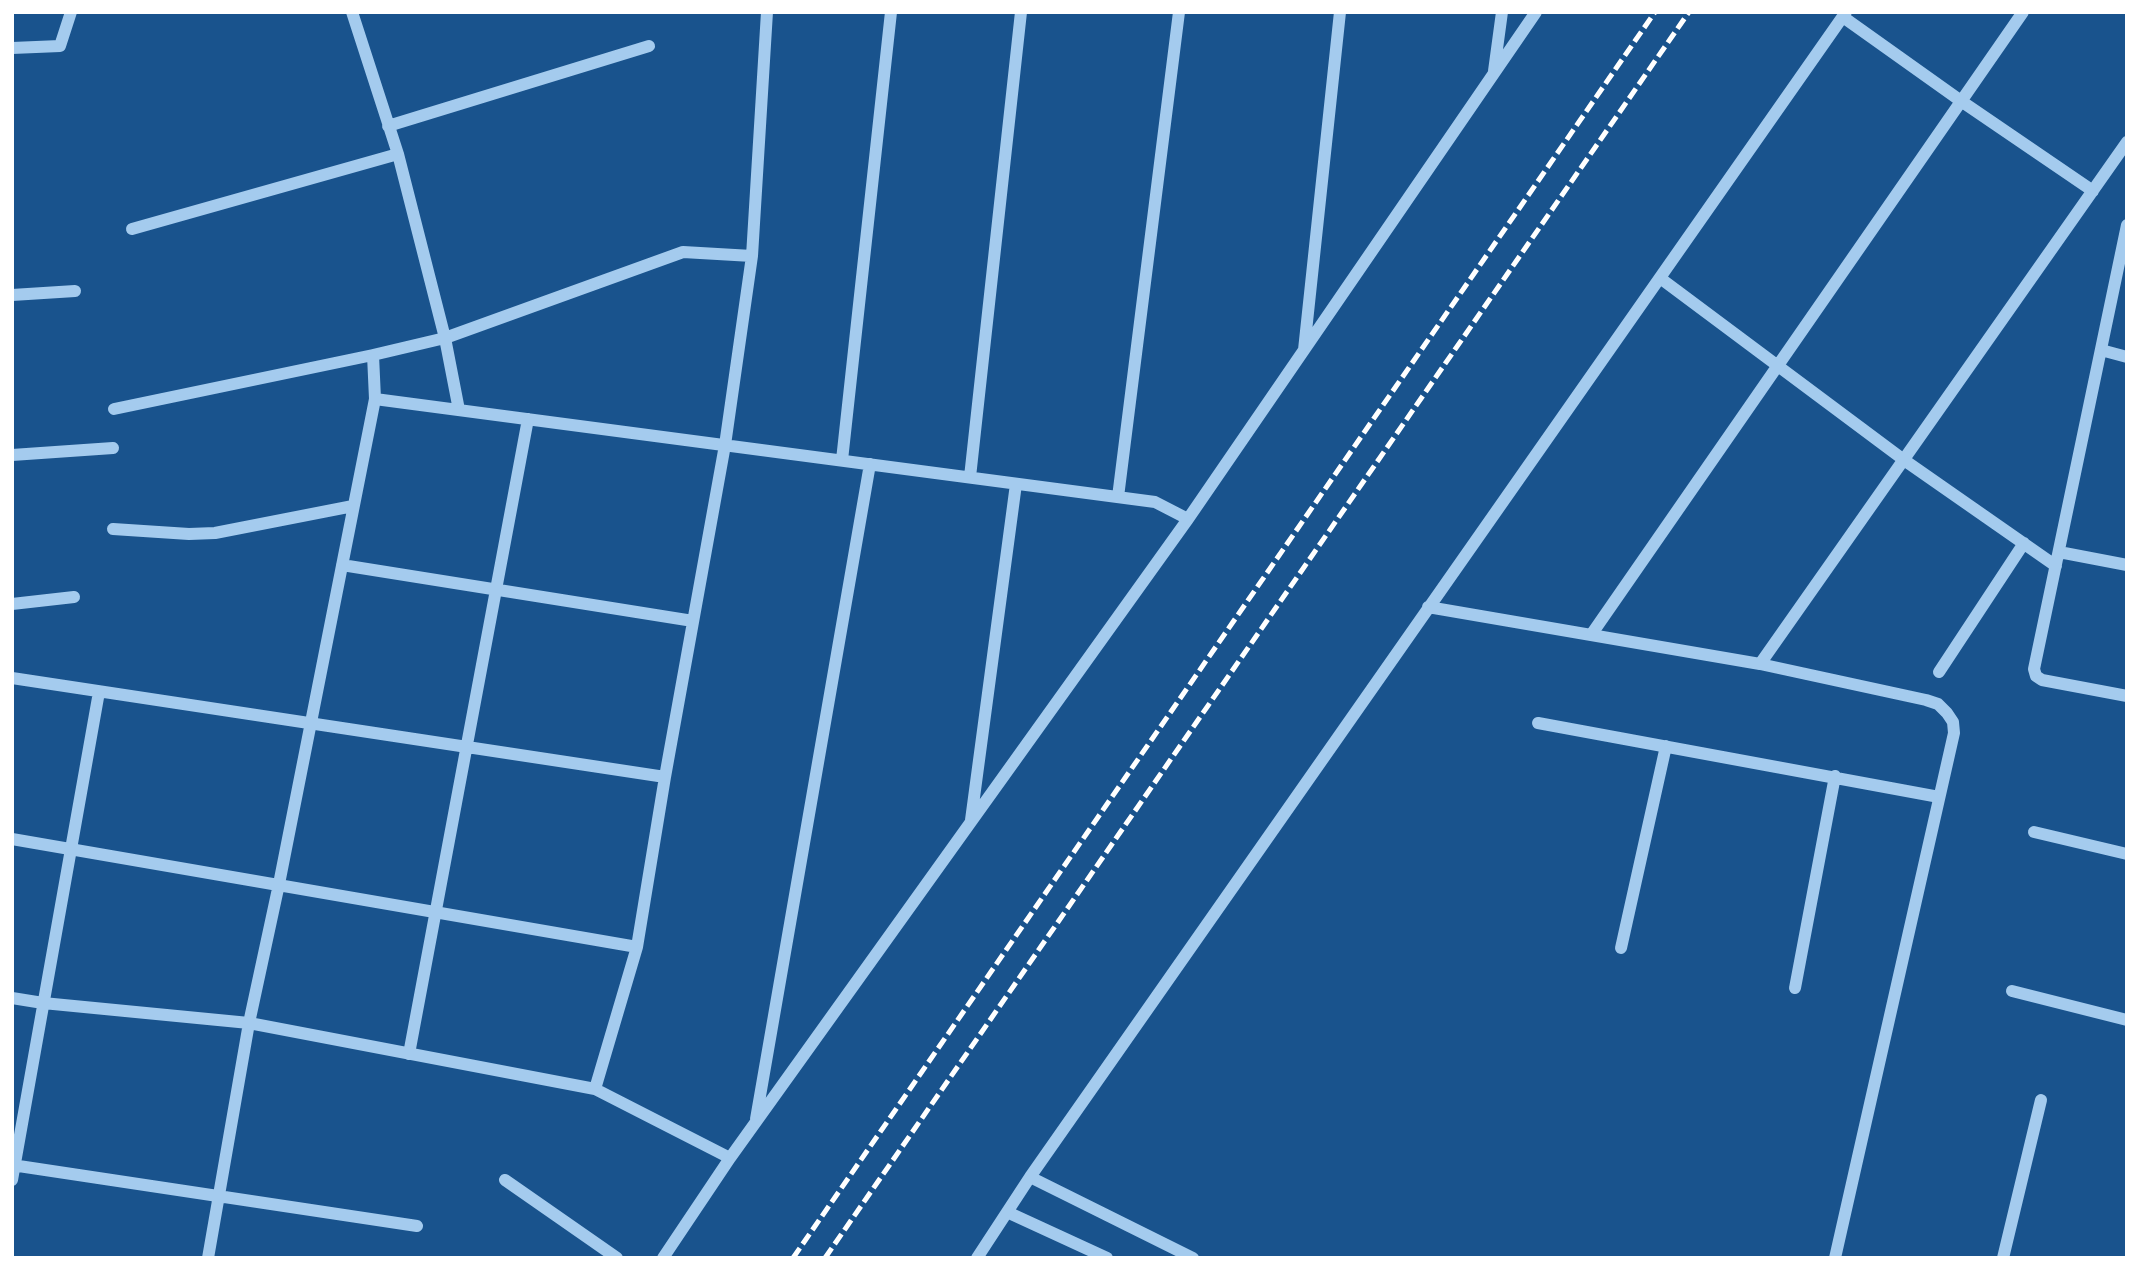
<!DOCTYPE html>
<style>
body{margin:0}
#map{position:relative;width:2139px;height:1270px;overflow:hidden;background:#19538d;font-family:Karla,sans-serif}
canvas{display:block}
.frame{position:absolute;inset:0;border:14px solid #fff;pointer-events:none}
</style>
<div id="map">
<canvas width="2139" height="1270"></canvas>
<div class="frame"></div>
</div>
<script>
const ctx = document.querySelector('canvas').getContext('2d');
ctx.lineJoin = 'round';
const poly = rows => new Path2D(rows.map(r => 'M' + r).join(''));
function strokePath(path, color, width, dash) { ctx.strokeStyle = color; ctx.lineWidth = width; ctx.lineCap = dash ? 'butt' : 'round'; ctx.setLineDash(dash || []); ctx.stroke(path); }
strokePath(poly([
 [352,12,398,154,445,338,459,410],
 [1843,17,1961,101,2093,191],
 [12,48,60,46,71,12],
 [1494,71,1502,12],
 [388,126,649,46],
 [2127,225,2034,669,2036,676,2042,680,2127,696],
 [132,229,398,154],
 [1660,278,1904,460,2056,566],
 [12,295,75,291],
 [1304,350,1340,12],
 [2101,350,2127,357],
 [375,399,1155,502,1188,519],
 [114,409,373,355],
 [12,455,113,448],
 [842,460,891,12],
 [970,477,1021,12],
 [1118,497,1179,12],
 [113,529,189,534,215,533,353,506],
 [2059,552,2127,565],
 [342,565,693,621],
 [12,604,74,597],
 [1428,607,1760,664,1926,700,1938,704,1947,713,1953,722,1954,733,1835,1258],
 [1591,635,2023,12],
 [1760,664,2127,142],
 [1939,672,2024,543],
 [12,678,665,777],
 [1538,723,1939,797],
 [971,820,1016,484],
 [2034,832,2127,854],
 [12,839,637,947],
 [1621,948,1666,746],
 [1795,988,1835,776],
 [2012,991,2127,1020],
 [12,998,43,1003,249,1023,595,1089,730,1158],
 [409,1054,528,419],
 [595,1089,637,947,665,777,725,445,752,256,767,12],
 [756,1119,870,464],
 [12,1165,417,1226],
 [1030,1177,1193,1258],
 [12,1180,99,692],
 [505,1180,617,1258],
 [1007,1212,1107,1258],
 [208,1258,249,1023,279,884,375,399,373,355,445,338,683,252,752,256],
 [663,1258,730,1158,1188,519,1536,12],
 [977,1258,1030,1177,1846,12],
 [2003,1258,2041,1100]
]), '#a4cbee', 12);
strokePath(poly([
 [793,1258,1655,12],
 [825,1258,1689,12]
]), '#fff', 5, [12, 5]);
</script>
